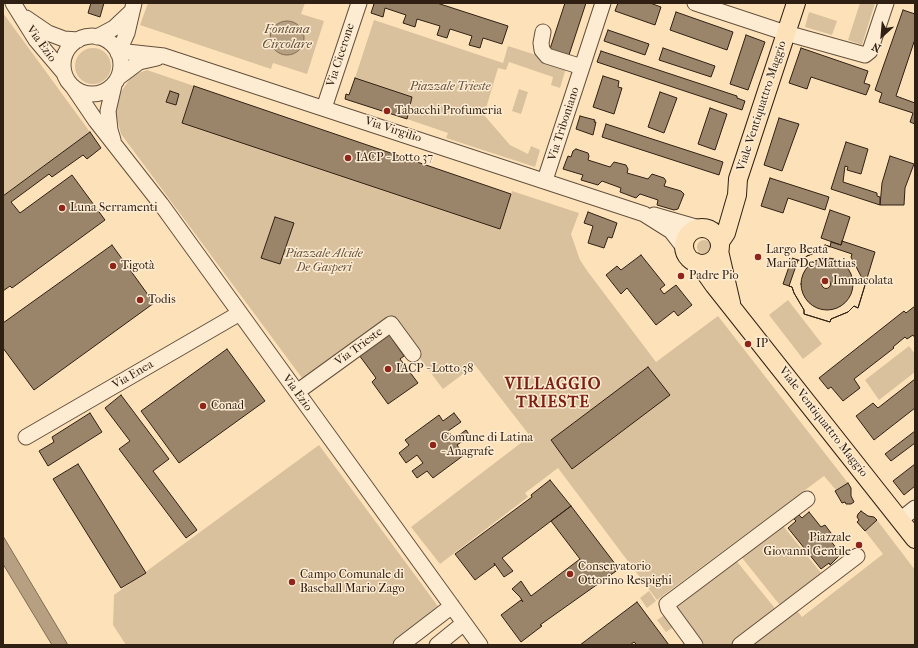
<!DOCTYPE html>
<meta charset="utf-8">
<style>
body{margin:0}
#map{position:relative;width:918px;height:648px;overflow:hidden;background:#fde2b9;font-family:"IM FELL French Canon",serif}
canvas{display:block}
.frame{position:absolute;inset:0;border:4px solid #302014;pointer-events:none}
.north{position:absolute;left:862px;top:16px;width:40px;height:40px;-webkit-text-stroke:3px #feecd2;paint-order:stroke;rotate:206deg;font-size:11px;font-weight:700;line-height:16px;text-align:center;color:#302014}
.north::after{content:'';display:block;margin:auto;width:14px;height:18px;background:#302014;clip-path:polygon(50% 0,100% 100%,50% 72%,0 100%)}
</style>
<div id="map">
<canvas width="918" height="648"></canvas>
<div class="frame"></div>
<div class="north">N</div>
</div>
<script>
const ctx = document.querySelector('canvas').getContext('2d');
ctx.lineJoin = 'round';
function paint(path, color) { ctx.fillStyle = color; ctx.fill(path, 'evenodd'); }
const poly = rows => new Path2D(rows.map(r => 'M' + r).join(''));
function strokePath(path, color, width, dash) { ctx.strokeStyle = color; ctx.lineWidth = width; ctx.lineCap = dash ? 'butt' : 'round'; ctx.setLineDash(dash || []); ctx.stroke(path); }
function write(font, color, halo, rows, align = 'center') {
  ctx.font = font + ' "IM FELL French Canon",serif'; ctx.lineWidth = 3; ctx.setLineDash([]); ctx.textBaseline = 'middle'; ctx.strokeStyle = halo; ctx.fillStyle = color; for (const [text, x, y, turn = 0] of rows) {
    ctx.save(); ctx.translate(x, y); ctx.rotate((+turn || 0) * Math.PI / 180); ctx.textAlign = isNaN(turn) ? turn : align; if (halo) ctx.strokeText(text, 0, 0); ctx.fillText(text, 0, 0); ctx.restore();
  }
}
paint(poly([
 [148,3,305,3,301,14,324,21,307,74,273,63,271,69,140,25],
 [860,3,875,3,862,45,848,40],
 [809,12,837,21,832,35,805,27],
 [3,13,90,132,3,196],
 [374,20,503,63,508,46,567,65,560,88,551,85,553,77,509,62,506,70,498,68,484,115,510,145,528,154,531,146,540,150,535,167,446,138,448,133,407,119,412,97,355,78],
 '75 66a18 18 0 1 1 36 0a18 18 0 1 1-36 0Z',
 [147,70,194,86,182,123,500,229,512,191,579,213,571,234,580,260,588,272,656,362,718,316,848,483,836,490,824,476,657,600,558,468,525,493,528,497,440,564,411,527,530,436,475,365,443,389,390,319,305,382,121,134,115,110,120,93,130,79,136,74],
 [519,89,528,92,521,114,512,111],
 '697 247a7 7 0 1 1 14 0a7 7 0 1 1-14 0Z',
 [788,300,822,344,803,359,769,315],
 [909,346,915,354,915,372,879,400,865,380],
 [319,445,440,609,391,645,126,645,113,625,114,595],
 [877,520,915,570,915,645,746,645,795,608,802,617,883,554,865,531],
 [784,527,821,573,819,582,783,609,739,554,774,528],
 [734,558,778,612,734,645,699,645,671,603],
 [649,591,656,601,647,608,640,598],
 [666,614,675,626,666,632,657,620]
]), '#dac19d');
const water = poly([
 '270 38a17 17 0 1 1 34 0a17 17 0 1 1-34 0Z',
 [3,536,68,645,52,645,3,564,3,536]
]);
paint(water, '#b7a081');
strokePath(water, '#816d55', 1);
const building = poly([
 [91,3,104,3,100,17,88,13,91,3],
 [371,3,437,3,508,26,502,44,483,38,480,48,469,45,472,36,450,29,447,38,437,35,440,26,417,19,415,27,403,23,406,15,385,8,383,17,371,13,374,4,371,3],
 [565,3,586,3,568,58,549,52,565,3],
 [618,3,650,3,661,7,655,25,615,11,618,3],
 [903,10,915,14,915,39,896,96,915,103,915,124,910,122,913,113,879,102,882,93,875,90,903,10],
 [676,12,733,32,727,50,670,30,676,12],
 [608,30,649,44,645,55,604,41,608,30],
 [746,35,765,42,748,90,730,84,746,35],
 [663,48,715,66,711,77,659,60,663,48],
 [801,48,868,71,864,83,870,85,866,95,811,77,807,89,789,83,801,48],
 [601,51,737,96,737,98,745,101,742,110,597,62,601,51],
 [603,76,619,81,618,87,622,88,614,114,593,107,603,76],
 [355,78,412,97,407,119,345,99,346,94,349,95,355,78],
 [194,86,511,194,500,229,182,123,194,86],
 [170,91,179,94,176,105,166,102,170,91],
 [660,92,677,98,664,133,648,127,660,92],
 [710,108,727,114,715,150,698,144,710,108],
 [580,116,595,120,594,122,596,122,593,135,576,129,580,116],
 [779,118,799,124,782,171,764,165,779,118],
 [606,124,723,162,719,175,602,137,606,124],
 [90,132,101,148,87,159,83,155,52,177,49,174,11,202,20,213,72,175,105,220,12,288,10,286,3,291,3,196,90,132],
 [846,142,868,149,861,174,847,170,848,167,845,166,843,182,877,193,877,196,880,197,880,205,831,189,846,142],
 [576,149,588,153,589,156,588,160,610,167,614,162,626,165,628,169,627,173,648,179,652,174,664,178,666,181,664,186,681,191,684,194,678,209,674,210,657,205,658,200,640,194,636,198,620,192,621,188,602,181,598,185,581,180,583,175,563,169,568,156,571,157,573,151,576,149],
 [890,156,914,164,905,188,904,205,880,205,882,183,890,156],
 [770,178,829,197,825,210,788,198,783,213,761,206,770,178],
 [830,210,850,217,841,245,821,238,830,210],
 [588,212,617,223,612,238,608,237,604,248,588,243,593,226,584,223,588,212],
 [275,217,294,223,280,264,261,258,275,217],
 [842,241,875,252,858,308,854,306,848,312,831,319,830,322,804,314,804,310,794,293,792,287,783,284,792,258,801,261,807,256,824,249,825,245,830,247,831,242,841,245,842,241],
 [112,245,154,303,34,390,3,348,3,323,112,245],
 [825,245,852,254,851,257,863,280,866,282,858,308,854,306,848,312,831,319,830,322,804,314,804,310,794,293,792,287,789,286,798,260,801,261,807,256,824,249,825,245],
 [641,255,665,285,660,289,664,294,676,285,692,305,678,316,674,311,656,325,627,288,621,294,606,275,617,266,621,270,641,255],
 '801 284a26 26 0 1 1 52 0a26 26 0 1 1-52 0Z',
 '821.5 284a4.5 4.5 0 1 1 9 0a4.5 4.5 0 1 1-9 0Z',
 [915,306,915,338,913,335,907,339,905,337,893,347,894,348,854,379,860,388,843,401,831,387,828,389,819,378,904,311,906,313,915,306],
 [388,333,404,356,400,359,418,383,388,404,372,382,376,378,359,355,388,333],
 [227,349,265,401,179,463,141,411,227,349],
 [648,367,670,395,572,469,551,440,648,367],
 [915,379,915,408,874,440,856,416,873,403,878,408,915,379],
 [121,395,169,459,153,471,197,530,186,538,119,449,130,441,105,408,121,395],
 [90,413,102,432,48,466,39,451,54,442,52,437,90,413],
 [454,413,461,422,448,431,454,439,466,430,470,436,457,445,464,455,433,478,427,471,417,478,412,471,423,463,417,455,406,463,399,453,409,445,405,440,439,415,443,421,454,413],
 [915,431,915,443,891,461,885,454,915,431],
 [78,464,146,573,121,588,53,479,78,464],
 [915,464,915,486,904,495,893,481,915,464],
 [550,480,571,506,502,558,513,571,504,577,494,563,495,565,475,580,455,554,532,497,531,495,550,480],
 [848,483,851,488,851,496,854,502,851,504,846,504,845,502,842,503,835,491,848,483],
 [571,506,619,569,540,625,542,626,521,642,501,615,521,600,523,602,520,597,512,589,521,581,531,596,580,559,551,521,571,506],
 [861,511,868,516,874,517,877,520,865,531,857,522,859,520,857,517,858,514,861,511],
 [809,512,821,527,825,525,834,537,830,540,841,554,830,565,829,563,821,569,788,528,796,521,794,519,799,515,802,518,809,512],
 [637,602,669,645,637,645,634,642,630,645,580,645,637,602]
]);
paint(building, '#9b856a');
strokePath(building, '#302014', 1);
const minor = poly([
 [13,3,36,40,64,73],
 [695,3,786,33,865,55,870,51,886,3],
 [26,18,48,33,64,39,78,40],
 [543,32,541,43,542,50,547,56,582,67],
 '63 65a29 29 0 1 1 58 0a29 29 0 1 1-58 0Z',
 [97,37,114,28,131,12],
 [118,53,127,52,164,56,644,214,671,231,685,249],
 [118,53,127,33,134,3],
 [119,77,139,62,157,58],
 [73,87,96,121,161,204,480,645],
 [324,108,359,3],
 [113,140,110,130,108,111,114,85],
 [545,180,603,3],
 [654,215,699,228],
 [297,392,391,324,413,354],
 [26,437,240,313],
 [900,520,915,508],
 [401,645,452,606],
 [437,645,464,623],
 [695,645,668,608,667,604,807,499],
 [740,645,857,556]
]);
const major = poly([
 '684 246a18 18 0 1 1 36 0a18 18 0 1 1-36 0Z',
 [720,242,726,233,737,195,738,179,796,3],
 [719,251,731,303],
 [695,262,702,268,714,285,915,539]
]);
strokePath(minor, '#63503d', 17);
strokePath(major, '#302014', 20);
strokePath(minor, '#feecd2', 15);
strokePath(major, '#fde2b9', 18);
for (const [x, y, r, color] of [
 [387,111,4,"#8f2418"],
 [348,158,4,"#8f2418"],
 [62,208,4,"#8f2418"],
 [758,257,4,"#8f2418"],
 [113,266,4,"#8f2418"],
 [681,276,4,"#8f2418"],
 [825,281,4,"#8f2418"],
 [140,300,4,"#8f2418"],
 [748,344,4,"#8f2418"],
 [388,369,4,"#8f2418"],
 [203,406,4,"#8f2418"],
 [433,445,4,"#8f2418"],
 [859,545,4,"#8f2418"],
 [570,574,4,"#8f2418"],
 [292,582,4,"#8f2418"]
]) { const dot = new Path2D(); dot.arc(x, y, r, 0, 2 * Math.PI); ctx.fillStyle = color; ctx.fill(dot); strokePath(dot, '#feecd2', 1.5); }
write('12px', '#302014', '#feecd2', [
 ["Via Ezio",41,44,54],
 ["Via Cicerone",341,55,-72],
 ["Viale Ventiquattro Maggio",762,106,-72],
 ["Via Triboniano",564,124,-72],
 ["Via Virgilio",393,130,18],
 ["Via Trieste",359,347,-36],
 ["Via Enea",133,375,-30],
 ["Via Ezio",297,393,54],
 ["Viale Ventiquattro Maggio",823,422,52]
]);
write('italic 12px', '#63503d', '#feecd2', [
 ["Piazzale Trieste",450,87],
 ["Piazzale Alcide",324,254],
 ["De Gasperi",324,268]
]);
write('12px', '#302014', '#feecd2', [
 ["Tabacchi Profumeria",395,111],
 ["IACP - Lotto 37",356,158],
 ["Luna Serramenti",70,208],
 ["Largo Beata",766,250],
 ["Maria De Mattias",766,264],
 ["Tigotà",121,266],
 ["Padre Pio",689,276],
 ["Immacolata",833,281],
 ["Todis",148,300],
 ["IP",756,344],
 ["IACP - Lotto 38",396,369],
 ["Conad",211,406],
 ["Comune di Latina",441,438],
 ["- Anagrafe",441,452],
 ["Piazzale",851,538,"right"],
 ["Giovanni Gentile",851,552,"right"],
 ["Conservatorio",578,567],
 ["Ottorino Respighi",578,581],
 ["Campo Comunale di",300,575],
 ["Baseball Mario Zago",300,589]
], 'left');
write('italic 13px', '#5f4d3a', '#feecd2', [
 ["Fontana",287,30],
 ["Circolare",287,45]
]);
ctx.letterSpacing = '1px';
write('bold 16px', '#7a1f14', '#feecd2', [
 ["VILLAGGIO",553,385],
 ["TRIESTE",553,403]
]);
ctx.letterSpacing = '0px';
</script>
